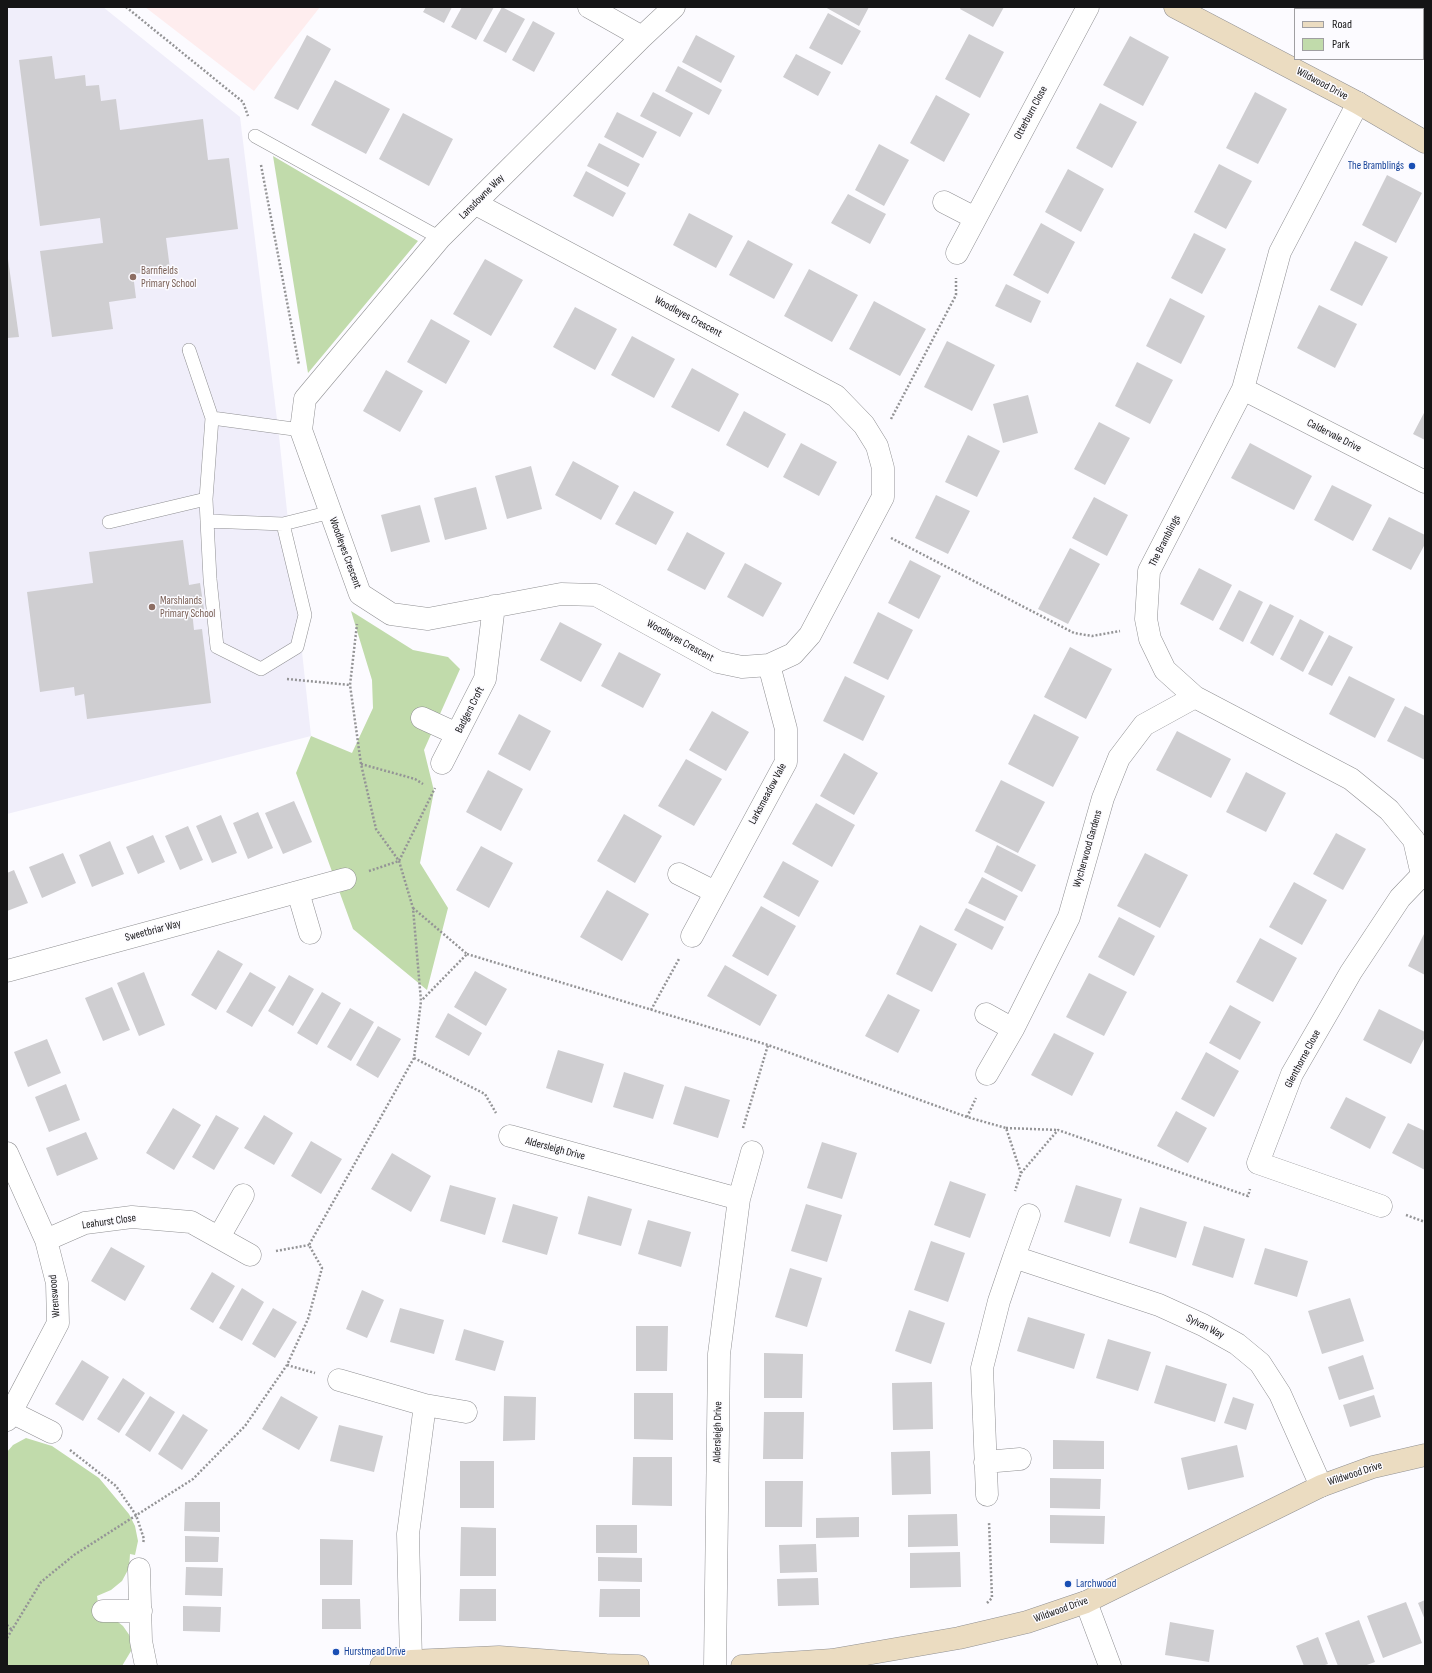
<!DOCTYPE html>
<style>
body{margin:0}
#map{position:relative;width:1432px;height:1673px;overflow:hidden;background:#fcfbff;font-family:"Sofia Sans Condensed",sans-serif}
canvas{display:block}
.frame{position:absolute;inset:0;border:8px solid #151516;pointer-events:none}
.legend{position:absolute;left:1294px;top:8px;width:130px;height:52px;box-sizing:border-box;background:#fcfbff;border:1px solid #a09fa2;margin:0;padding:5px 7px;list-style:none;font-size:12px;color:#151516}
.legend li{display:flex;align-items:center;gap:8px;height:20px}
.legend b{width:20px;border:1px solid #a09fa2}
</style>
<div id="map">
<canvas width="1432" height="1673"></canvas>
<div class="frame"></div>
<ul class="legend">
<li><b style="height:5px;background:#ebdcc1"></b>Road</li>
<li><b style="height:11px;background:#c1dbab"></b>Park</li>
</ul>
</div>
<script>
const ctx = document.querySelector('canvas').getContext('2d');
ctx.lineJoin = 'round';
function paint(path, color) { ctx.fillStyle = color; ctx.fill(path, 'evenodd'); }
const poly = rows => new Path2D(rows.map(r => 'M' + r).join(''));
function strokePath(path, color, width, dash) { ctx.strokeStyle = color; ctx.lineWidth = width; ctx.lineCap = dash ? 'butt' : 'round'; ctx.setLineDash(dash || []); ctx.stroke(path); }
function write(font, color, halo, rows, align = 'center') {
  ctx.font = font + ' "Sofia Sans Condensed",sans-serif'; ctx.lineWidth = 3; ctx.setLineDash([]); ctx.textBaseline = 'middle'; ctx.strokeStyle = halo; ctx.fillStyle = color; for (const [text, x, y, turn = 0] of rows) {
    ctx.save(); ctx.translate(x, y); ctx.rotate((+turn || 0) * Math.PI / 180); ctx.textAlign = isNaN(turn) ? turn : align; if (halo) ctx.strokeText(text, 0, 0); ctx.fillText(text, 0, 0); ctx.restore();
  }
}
paint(poly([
 [145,7,320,7,254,91]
]), '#feedee');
paint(poly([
 [7,7,103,7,240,117,279,436,311,736,7,814]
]), '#f0eefa');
paint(poly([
 [273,156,418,241,308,373],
 [351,611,413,650,448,657,460,669,424,750,434,791,420,863,448,908,427,990,353,929,296,773,311,736,352,753,373,708,372,680],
 [26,1438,52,1446,99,1478,129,1514,135,1526,138,1541,135,1555,130,1554,129,1568,122,1581,111,1590,97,1596,100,1616,113,1618,123,1626,132,1639,131,1651,122,1666,7,1666,7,1452,13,1445]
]), '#c1dbab');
paint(poly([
 [426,7,452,7,444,23,423,12],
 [462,7,494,7,476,40,451,27],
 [502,7,525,19,506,53,483,41],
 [825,7,869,7,859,26],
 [961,7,1004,7,993,27,960,9],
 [828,13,861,31,842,65,809,48],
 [533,21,555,33,534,72,512,60],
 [969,34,1004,52,980,98,945,79],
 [307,35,331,49,298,110,274,98],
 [696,35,735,56,721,83,682,62],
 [1130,36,1169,57,1143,106,1103,85],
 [796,54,831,72,818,96,783,77],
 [52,56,55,79,85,75,86,86,99,85,101,101,116,99,120,130,203,119,208,160,229,158,238,229,166,238,170,269,133,274,136,298,109,302,113,329,52,337,40,251,103,243,100,218,40,226,19,60],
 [678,66,722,90,709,115,665,91],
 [335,80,390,109,366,154,311,125],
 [653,92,693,113,680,137,640,116],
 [1255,92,1287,109,1258,164,1226,148],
 [936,95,970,114,944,162,910,143],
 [1100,103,1137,122,1112,168,1076,148],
 [617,112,657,132,643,158,604,137],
 [403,113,453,139,429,186,379,159],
 [599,143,640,164,628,187,587,166],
 [879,144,909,160,884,206,855,190],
 [1219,164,1252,181,1226,229,1194,212],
 [1068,169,1104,189,1081,232,1045,212],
 [586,171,626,193,613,217,573,196],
 [1387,175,1422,193,1396,243,1362,225],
 [848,194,886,214,870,244,831,223],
 [689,213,733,236,716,268,673,245],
 [1041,223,1075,242,1048,294,1013,275],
 [1194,233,1226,249,1202,294,1171,278],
 [748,240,793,264,774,299,729,275],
 [1355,241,1388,257,1362,306,1330,290],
 [7,252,19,337,7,338],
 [485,259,523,280,491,336,453,314],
 [809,269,858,295,832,342,784,316],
 [1006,284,1041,301,1031,323,995,306],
 [1170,298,1205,316,1181,364,1146,346],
 [874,301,926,329,900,376,849,349],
 [1319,305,1357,324,1335,368,1297,348],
 [575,307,617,329,595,370,553,347],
 [431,319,470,341,446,384,407,362],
 [632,336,675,359,654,398,611,375],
 [947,341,995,365,972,411,924,387],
 [1137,362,1173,380,1150,424,1115,406],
 [692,368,739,394,719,432,671,407],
 [386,370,423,391,400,432,363,411],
 [1028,395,1038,433,1003,443,993,404],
 [744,411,786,434,768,468,726,445],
 [1425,411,1425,440,1413,434],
 [1099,422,1130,438,1105,485,1074,469],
 [968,435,1000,451,977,497,945,482],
 [801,443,837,462,819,496,783,477],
 [1250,443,1312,476,1294,510,1231,478],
 [573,461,619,486,601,520,555,495],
 [531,466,542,509,507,519,495,476],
 [1332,485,1372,505,1353,541,1314,520],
 [476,487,487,529,445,540,434,498],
 [634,491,674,512,656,545,615,524],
 [936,495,970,511,948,554,915,538],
 [1094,497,1128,515,1107,556,1072,538],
 [420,505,430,542,391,552,381,515],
 [1389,517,1425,535,1425,544,1411,570,1372,550],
 [687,532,725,553,705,590,667,570],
 [183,540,189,585,200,583,204,609,192,611,194,630,202,629,211,703,87,719,84,694,75,696,74,687,40,692,27,592,93,583,89,552],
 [1070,548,1100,564,1068,624,1038,609],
 [910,560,941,576,919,619,888,603],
 [745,563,782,583,763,617,727,597],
 [1199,568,1232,585,1213,621,1180,604],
 [1239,590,1263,602,1243,642,1219,629],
 [1270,604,1294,616,1273,656,1250,643],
 [878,612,913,630,888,680,853,663],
 [1300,619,1324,632,1303,672,1280,659],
 [560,622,602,644,581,682,540,660],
 [1329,635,1353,647,1332,686,1308,674],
 [1070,647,1112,669,1086,719,1044,697],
 [619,652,661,674,643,708,601,686],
 [845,676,885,696,863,741,823,721],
 [1349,676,1395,699,1375,738,1329,714],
 [1405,706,1425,716,1425,760,1387,741],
 [712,711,749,732,726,771,689,750],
 [519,714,551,731,530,771,498,754],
 [1034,714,1079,737,1053,787,1008,764],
 [1177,731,1231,759,1211,798,1156,770],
 [844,753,878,773,854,815,820,796],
 [686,759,722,779,694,826,658,806],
 [488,770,523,789,501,831,466,812],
 [1246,772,1286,793,1266,832,1226,812],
 [1001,780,1045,802,1018,853,975,831],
 [294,801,312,842,283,854,265,813],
 [816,803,855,825,832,867,792,844],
 [258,812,273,848,248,859,233,823],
 [624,814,662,836,635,883,597,861],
 [221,815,237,853,212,863,196,826],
 [188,826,203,860,180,870,165,836],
 [1336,833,1366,849,1343,890,1313,874],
 [153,835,165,862,138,874,126,847],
 [110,841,124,874,92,887,79,855],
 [997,845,1036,865,1022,892,984,872],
 [481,846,513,863,489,908,456,890],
 [63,853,76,883,42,898,29,867],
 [1145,853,1188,875,1160,928,1117,906],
 [783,861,819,881,799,917,763,897],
 [14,870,28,903,7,911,7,873],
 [982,877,1018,896,1005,921,968,903],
 [1294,882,1327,900,1302,945,1269,927],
 [607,890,649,914,622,961,580,937],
 [761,906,796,926,768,976,732,956],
 [966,908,1004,927,992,950,954,930],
 [1119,917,1155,936,1134,976,1098,957],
 [920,925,957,944,932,992,896,974],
 [1425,932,1425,975,1408,966],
 [1260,938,1297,958,1273,1002,1236,982],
 [218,950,243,964,216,1010,191,995],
 [725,965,777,995,760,1026,707,996],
 [475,971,507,989,486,1026,454,1007],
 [144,972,165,1025,139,1036,117,983],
 [250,972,276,987,252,1027,226,1012],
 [1089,973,1127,992,1104,1036,1066,1017],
 [289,975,314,989,293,1026,268,1011],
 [112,987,130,1030,103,1041,85,998],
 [322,992,341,1003,317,1045,297,1033],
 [888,994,920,1010,898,1053,865,1036],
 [1230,1005,1261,1022,1240,1060,1209,1043],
 [350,1008,374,1022,351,1061,327,1047],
 [1379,1009,1425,1032,1425,1037,1411,1064,1363,1040],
 [448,1013,482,1033,469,1056,435,1037],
 [378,1026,401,1039,378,1078,356,1065],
 [1054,1033,1094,1053,1072,1096,1031,1075],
 [47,1039,61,1073,28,1087,14,1052],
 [558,1050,604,1064,592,1103,546,1088],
 [1206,1052,1239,1071,1214,1117,1181,1099],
 [624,1072,664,1085,653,1119,613,1107],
 [66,1084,80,1120,49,1132,35,1097],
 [685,1086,730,1100,718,1138,673,1124],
 [1346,1097,1386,1117,1370,1149,1330,1128],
 [173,1108,201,1125,174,1170,146,1153],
 [1176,1111,1207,1128,1188,1163,1157,1146],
 [216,1115,239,1128,214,1170,192,1157],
 [264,1115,293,1133,274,1165,244,1148],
 [1408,1123,1425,1131,1425,1170,1392,1153],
 [86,1132,98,1159,57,1176,46,1148],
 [311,1141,342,1159,321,1194,291,1176],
 [822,1142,857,1153,842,1199,807,1188],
 [392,1153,431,1176,411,1212,371,1189],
 [950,1181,986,1194,970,1238,934,1225],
 [450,1185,496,1198,485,1235,440,1221],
 [1076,1185,1122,1199,1110,1237,1064,1222],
 [588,1196,632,1209,621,1246,578,1234],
 [513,1204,558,1217,547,1255,502,1242],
 [806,1204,842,1215,827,1262,791,1251],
 [1140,1207,1187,1222,1176,1258,1129,1243],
 [648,1220,691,1232,681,1267,638,1254],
 [1204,1226,1245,1239,1233,1278,1192,1265],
 [931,1241,965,1253,948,1302,914,1290],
 [111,1247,145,1266,125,1301,91,1281],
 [1265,1248,1308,1261,1297,1297,1254,1284],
 [790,1268,822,1278,807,1327,775,1317],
 [212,1272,235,1286,213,1323,190,1309],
 [242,1288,264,1302,242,1341,219,1328],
 [362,1290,384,1300,367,1338,346,1329],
 [1350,1298,1364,1341,1322,1354,1308,1311],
 [273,1308,297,1322,275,1358,252,1344],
 [400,1308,444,1320,434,1354,390,1342],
 [909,1310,945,1323,931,1364,895,1351],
 [1028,1317,1085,1334,1074,1369,1017,1351],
 [636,1326,668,1326,667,1371,636,1371],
 [464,1329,504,1341,495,1371,455,1360],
 [1108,1339,1151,1352,1138,1391,1096,1378],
 [764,1353,803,1354,802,1398,764,1398],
 [1363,1355,1374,1389,1339,1400,1328,1367],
 [82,1360,109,1377,83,1421,55,1404],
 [1166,1365,1227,1384,1215,1422,1154,1403],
 [123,1378,145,1393,119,1433,97,1419],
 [932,1382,933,1429,893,1430,892,1383],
 [634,1393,673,1393,673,1440,634,1439],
 [1374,1395,1381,1417,1350,1427,1343,1405],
 [150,1396,175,1412,150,1452,125,1435],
 [281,1396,318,1417,299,1450,262,1429],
 [504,1396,536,1397,535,1440,503,1441],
 [1233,1397,1254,1404,1246,1430,1224,1423],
 [764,1412,804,1412,803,1459,763,1459],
 [183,1414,208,1430,182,1470,158,1454],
 [339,1425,383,1436,374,1472,330,1461],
 [1053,1440,1104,1441,1104,1469,1053,1469],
 [1237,1445,1244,1477,1188,1490,1181,1458],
 [930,1451,931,1494,892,1495,891,1452],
 [633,1457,672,1457,672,1506,632,1505],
 [460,1461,494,1461,494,1508,460,1508],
 [1050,1478,1101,1479,1100,1509,1050,1508],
 [765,1481,803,1481,802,1527,765,1527],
 [185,1502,220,1502,220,1532,184,1531],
 [957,1514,958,1546,908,1547,908,1515],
 [1050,1515,1105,1516,1104,1544,1050,1543],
 [859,1517,859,1537,816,1538,816,1518],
 [596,1525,637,1525,637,1553,596,1553],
 [461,1527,496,1528,496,1576,460,1576],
 [185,1536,219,1537,218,1562,185,1562],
 [320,1539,353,1540,352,1585,320,1585],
 [816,1544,817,1572,780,1573,779,1545],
 [960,1552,961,1587,910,1588,910,1553],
 [598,1557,642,1558,642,1582,598,1581],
 [186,1567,223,1568,222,1596,185,1595],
 [818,1578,819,1605,778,1606,777,1579],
 [460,1589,496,1589,496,1621,459,1621],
 [600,1589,640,1589,640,1617,599,1617],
 [322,1599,360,1599,361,1629,322,1629],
 [1425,1600,1425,1620,1418,1603],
 [1406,1602,1422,1643,1383,1658,1367,1616],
 [183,1606,221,1607,220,1632,183,1631],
 [1359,1620,1375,1662,1364,1666,1338,1666,1325,1633],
 [1170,1622,1214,1630,1209,1662,1165,1655],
 [1318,1637,1328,1664,1322,1666,1304,1666,1296,1646]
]), '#cfced1');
const lane = poly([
 [255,136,440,238],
 [189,350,212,418,206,499,207,521],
 [212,418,301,430],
 [109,522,206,499],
 [283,524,305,615,297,647,261,669,217,647,210,579,207,521,283,524,331,512]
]);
const street = poly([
 [589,7,642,37],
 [1358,103,1280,252,1243,389,1149,571,1146,619,1150,639,1165,670,1195,697,1351,779,1389,810,1414,840,1422,875,1425,875],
 [944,202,975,218],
 [476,204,836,396,864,425,877,446,883,468,883,497,810,635,793,654,769,665,742,667,718,662,596,595,561,594,428,619,391,614,360,594,301,430,305,399,440,238,642,37,674,7],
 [957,253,1088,7],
 [1243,389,1425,482],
 [422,718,457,734],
 [442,763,485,679,494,606],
 [679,874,715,892],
 [298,892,310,933],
 [692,936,786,762,786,729,769,665],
 [7,971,345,879],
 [986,1014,1013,1029],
 [987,1074,1013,1029,1069,917,1103,798,1119,758,1144,725,1195,697],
 [510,1136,739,1199],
 [7,1153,46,1240,57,1283,58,1323,7,1420],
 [1381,1206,1258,1163,1292,1074,1351,972,1400,898,1422,875],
 [219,1237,243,1195],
 [46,1240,85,1223,132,1217,191,1222,250,1255],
 [1014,1257,1029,1215],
 [339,1380,425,1405,408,1534,411,1661],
 [425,1405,466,1412],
 [11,1412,51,1432],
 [985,1462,1020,1459],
 [987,1495,982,1368,999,1301,1014,1257,1159,1305,1203,1325,1237,1344,1260,1363,1280,1394,1321,1486],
 [139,1569,141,1641,146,1666],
 [1086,1602,1110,1666],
 [103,1611,141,1611],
 [715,1666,719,1354,739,1199,752,1152]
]);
const secondary = poly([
 [1175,7,1358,103,1425,142],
 [381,1666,411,1661,499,1657,606,1665,638,1666],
 [742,1666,832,1660,959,1638,1027,1622,1086,1602,1321,1486,1373,1467,1425,1455]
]);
strokePath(lane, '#909093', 14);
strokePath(street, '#909093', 23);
strokePath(secondary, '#909093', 23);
strokePath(poly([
 [126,7,243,102,248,116],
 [261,165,299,365],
 [891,419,956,295,956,278],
 [891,538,1074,633,1092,636,1120,631],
 [287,679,350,685],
 [361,764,415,779,423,784],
 [369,871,399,861,435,788],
 [413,908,467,954,422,1000],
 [467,954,768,1045,967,1117,1006,1128,1021,1173,1015,1191],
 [651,1010,679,959],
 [414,1058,485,1094,496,1113],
 [967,1117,976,1098],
 [743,1128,768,1045],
 [1006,1128,1058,1130],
 [1021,1173,1058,1130,1248,1196,1250,1189],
 [1406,1215,1425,1222],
 [276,1251,309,1245],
 [287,1365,315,1373],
 [70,1450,116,1486,136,1515,144,1539,143,1543],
 [987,1603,992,1598,989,1522],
 [7,1625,12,1630],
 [7,1638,41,1582,74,1555,193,1479,245,1426,287,1365,308,1319,322,1268,309,1245,414,1058,421,1001,413,908,399,861,376,829,361,764,350,685,357,624]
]), '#949496', 2.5, [2, 2]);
strokePath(lane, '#fff', 13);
strokePath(street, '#fff', 22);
strokePath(secondary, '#ebdcc1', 22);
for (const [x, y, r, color] of [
 [1412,166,4,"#1a4fb4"],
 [133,277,4,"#8d6e63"],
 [152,607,4,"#8d6e63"],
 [1068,1584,4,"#1a4fb4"],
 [336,1652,4,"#1a4fb4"]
]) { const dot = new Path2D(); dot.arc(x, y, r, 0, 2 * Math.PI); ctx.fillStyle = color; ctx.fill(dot); strokePath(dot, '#fcfbff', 1.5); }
write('11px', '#151516', '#fcfbff', [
 ["Wildwood Drive",1322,84,28],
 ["Otterburn Close",1031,113,-62],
 ["Lansdowne Way",482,197,-45],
 ["Woodleyes Crescent",688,317,28],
 ["Caldervale Drive",1334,436,27],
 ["The Bramblings",1165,541,-63],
 ["Woodleyes Crescent",345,553,70],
 ["Woodleyes Crescent",680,641,29],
 ["Badgers Croft",470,710,-63],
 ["Larksmeadow Vale",768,794,-62],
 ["Wycherwood Gardens",1088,849,-74],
 ["Sweetbriar Way",153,931,-15],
 ["Glenthorne Close",1303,1059,-62],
 ["Aldersleigh Drive",555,1149,15],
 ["Leahurst Close",109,1222,-8],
 ["Wrenswood",55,1296,-95],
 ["Sylvan Way",1205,1327,27],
 ["Aldersleigh Drive",718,1432,-89],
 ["Wildwood Drive",1355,1474,-18],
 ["Wildwood Drive",1061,1610,-20]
]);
write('11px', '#164399', '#fcfbff', [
 ["The Bramblings",1404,166,"right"],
 ["Larchwood",1076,1584],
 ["Hurstmead Drive",344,1652]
], 'left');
write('11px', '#785e54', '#fcfbff', [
 ["Barnfields",141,271],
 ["Primary School",141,284],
 ["Marshlands",160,601],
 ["Primary School",160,614]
], 'left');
</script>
